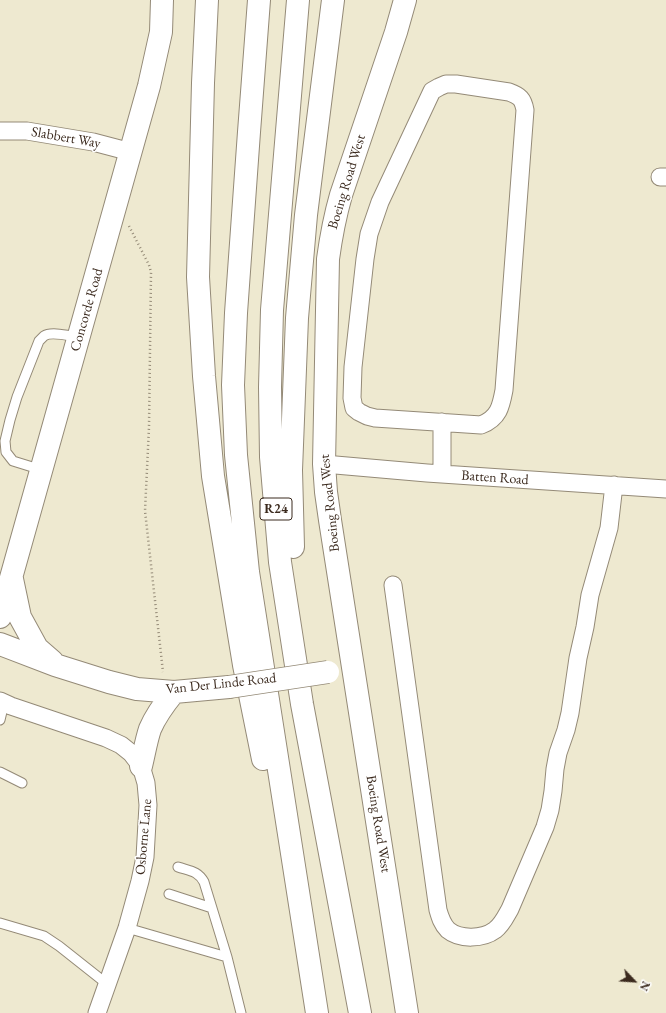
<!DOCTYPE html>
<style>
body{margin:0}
#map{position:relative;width:666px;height:1013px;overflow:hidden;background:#eee9d0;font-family:"EB Garamond",serif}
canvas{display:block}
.north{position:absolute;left:614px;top:961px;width:40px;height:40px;-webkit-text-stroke:3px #fff;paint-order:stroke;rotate:115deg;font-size:11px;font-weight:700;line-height:16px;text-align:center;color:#3b2a1e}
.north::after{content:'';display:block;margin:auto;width:14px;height:18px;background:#3b2a1e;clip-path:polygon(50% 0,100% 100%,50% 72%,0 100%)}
</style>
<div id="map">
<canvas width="666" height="1013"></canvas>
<div class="north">N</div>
</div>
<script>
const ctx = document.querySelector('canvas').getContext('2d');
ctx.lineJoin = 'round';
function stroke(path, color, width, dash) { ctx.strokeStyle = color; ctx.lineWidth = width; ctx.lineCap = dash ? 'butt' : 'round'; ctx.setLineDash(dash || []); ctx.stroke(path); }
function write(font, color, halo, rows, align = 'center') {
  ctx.font = font + ' "EB Garamond",serif'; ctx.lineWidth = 3; ctx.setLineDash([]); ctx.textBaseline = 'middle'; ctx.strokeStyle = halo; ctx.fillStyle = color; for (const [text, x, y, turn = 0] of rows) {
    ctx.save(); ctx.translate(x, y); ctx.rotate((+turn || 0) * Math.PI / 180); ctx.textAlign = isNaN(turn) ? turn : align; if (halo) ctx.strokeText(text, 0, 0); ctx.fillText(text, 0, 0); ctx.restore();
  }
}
const lane = new Path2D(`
 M42,470l-29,-9 -7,-9 -1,-11 5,-21 7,-23 22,-56c1,-1 4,-4 5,-5 7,-5 26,0 34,1
 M0,720l4,-17
 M0,772l22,11
 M169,894l43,14
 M0,923l44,13 15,10 48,38
 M127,928l100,29 -23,-75c-6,-11 -14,-11 -26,-15
 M227,957l14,56`);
const street = new Path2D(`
 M446,84h10l53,8c11,4 14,7 16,18l-21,280c-3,16 -5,28 -23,35l-106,-7 -8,-2 -8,-4 -5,-4 -2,-10 1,-31 12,-108 4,-25 11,-32 52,-111 7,-4z
 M0,131h27l66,11 38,10
 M660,177h6
 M442,422v52
 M324,464l103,9 239,16
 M393,585l45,325c2,7 4,14 10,20 12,10 35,9 47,0 7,-5 11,-14 15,-21l35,-82 5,-17 3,-19 2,-22 3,-16 8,-23 4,-17 8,-55 7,-31 5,-32 19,-67 5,-43
 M0,701l11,5 95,32 15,7 10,8 10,13 5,17 2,22 -3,52 -5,24 -13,47 -30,85`);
const secondary = new Path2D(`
 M405,0l-9,32 -55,163c-6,21 -10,42 -13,64l-4,205 2,28 4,28 77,493
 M12,579l8,38 17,31 15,13
 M0,617l149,-531 12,-54 1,-32
 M0,644l55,21 54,17 28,7 37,3 55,-5
 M141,766c3,-12 5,-25 9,-37 6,-14 15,-26 24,-37`);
const highway = new Path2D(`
 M207,0l-4,83 -5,194 6,99 9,100 31,189 19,94
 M259,0l-10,132 -13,181 -3,72 3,70 12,117 69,441
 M298,0l-26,310 -2,77 1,70 9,105 22,142 58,309
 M293,547l-2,-77 6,-152 9,-103 27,-215`);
stroke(lane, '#948a77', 11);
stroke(street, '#948a77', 19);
stroke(secondary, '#948a77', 24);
stroke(highway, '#948a77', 24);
stroke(new Path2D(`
 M129,226l20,39 2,7 -2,155 -4,84 18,161`), '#948a77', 2.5, [1, 3]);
stroke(lane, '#fff', 9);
stroke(street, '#fff', 17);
stroke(secondary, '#fff', 22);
stroke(highway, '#fff', 22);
const secondaryBridge = new Path2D(`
 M229,687l99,-15`);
stroke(secondaryBridge, '#948a77', 24, []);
stroke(secondaryBridge, '#fff', 22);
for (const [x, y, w] of [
 [276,509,32]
]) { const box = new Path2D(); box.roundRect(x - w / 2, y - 11, w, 22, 3); ctx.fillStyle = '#fff'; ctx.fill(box); stroke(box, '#3b2a1e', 1); }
write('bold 13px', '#3b2a1e', null, [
 ["R24",276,509]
]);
write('14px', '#3b2a1e', '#fff', [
 ["Slabbert Way",66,138,10],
 ["Boeing Road West",347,182,-73],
 ["Concorde Road",87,310,-74],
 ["Batten Road",495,478,4],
 ["Boeing Road West",330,503,-96],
 ["Van Der Linde Road",221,684,-6],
 ["Boeing Road West",378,824,81],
 ["Osborne Lane",144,837,-85]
]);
</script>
